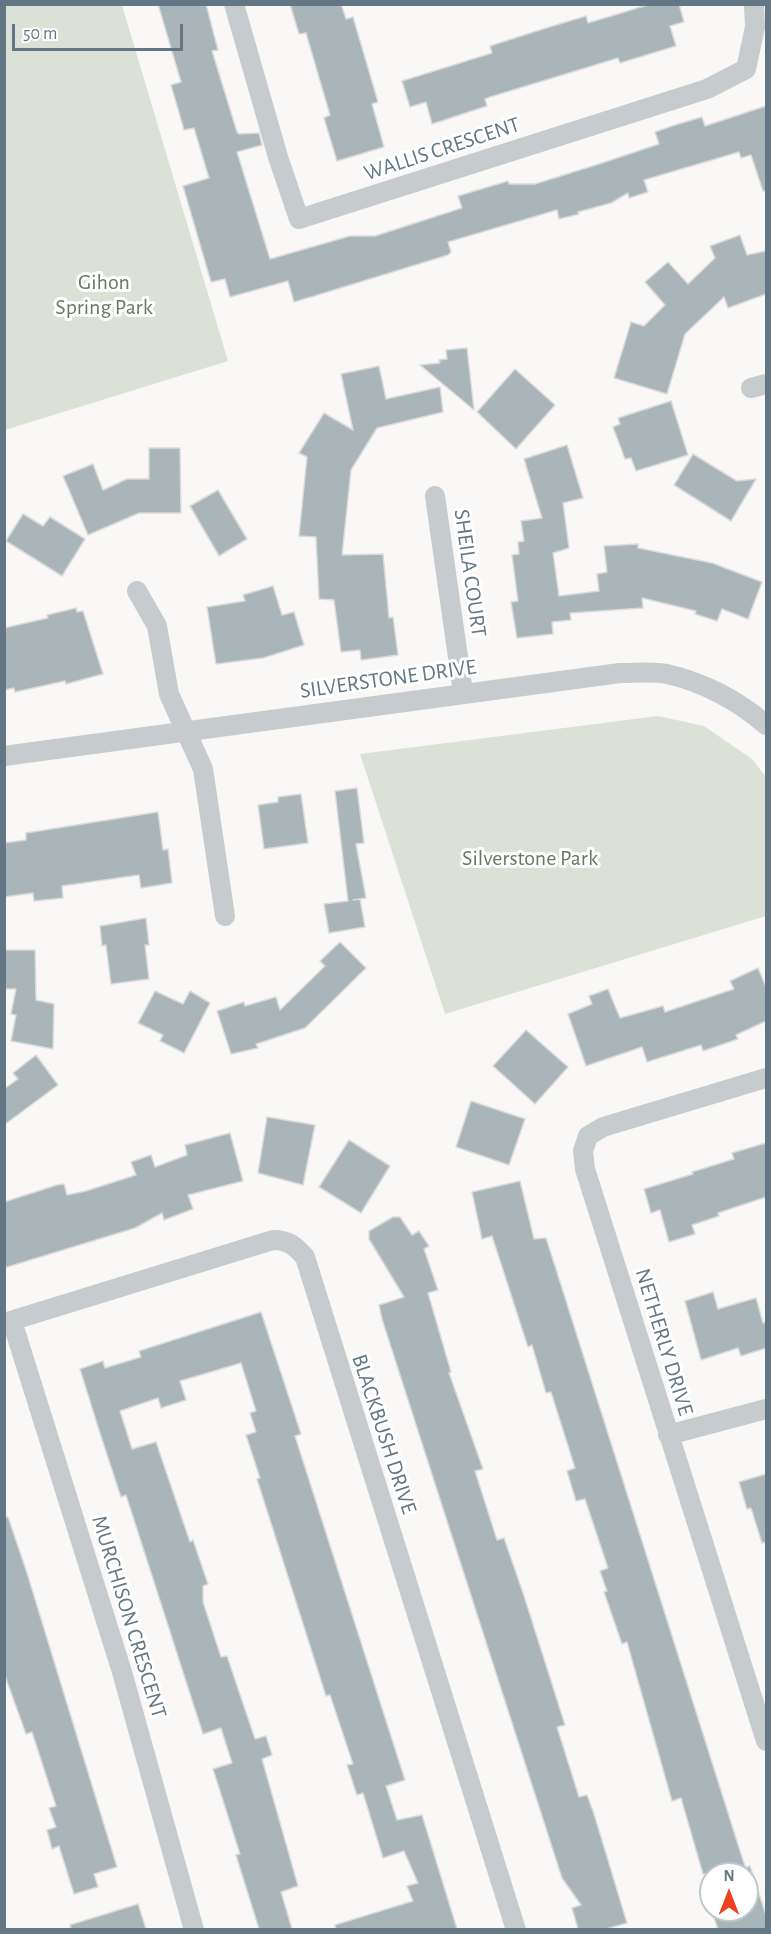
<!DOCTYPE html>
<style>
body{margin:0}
#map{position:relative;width:771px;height:1934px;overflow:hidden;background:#f9f8f6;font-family:"Alegreya Sans",sans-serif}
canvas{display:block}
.frame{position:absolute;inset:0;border:6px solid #627783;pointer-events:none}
.north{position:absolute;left:699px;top:1862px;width:60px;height:60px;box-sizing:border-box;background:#fff;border:2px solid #c0c9cd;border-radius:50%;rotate:0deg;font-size:16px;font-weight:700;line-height:24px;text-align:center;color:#627783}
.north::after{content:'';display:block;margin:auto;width:21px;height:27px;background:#ed4122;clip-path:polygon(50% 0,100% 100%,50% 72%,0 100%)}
.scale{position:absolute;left:12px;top:24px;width:171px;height:27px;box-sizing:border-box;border:3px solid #627783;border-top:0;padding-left:8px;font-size:18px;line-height:21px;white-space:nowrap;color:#627783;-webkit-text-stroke:4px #fff;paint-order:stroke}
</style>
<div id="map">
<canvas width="771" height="1934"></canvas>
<div class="frame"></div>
<div class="north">N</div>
<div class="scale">50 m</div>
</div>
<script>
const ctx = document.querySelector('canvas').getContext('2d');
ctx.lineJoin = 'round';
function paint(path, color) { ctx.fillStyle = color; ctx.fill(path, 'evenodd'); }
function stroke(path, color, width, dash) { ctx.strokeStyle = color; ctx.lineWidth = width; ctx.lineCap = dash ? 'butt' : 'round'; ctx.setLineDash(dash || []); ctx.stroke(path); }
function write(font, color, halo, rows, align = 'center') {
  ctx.font = font + ' "Alegreya Sans",sans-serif'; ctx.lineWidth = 6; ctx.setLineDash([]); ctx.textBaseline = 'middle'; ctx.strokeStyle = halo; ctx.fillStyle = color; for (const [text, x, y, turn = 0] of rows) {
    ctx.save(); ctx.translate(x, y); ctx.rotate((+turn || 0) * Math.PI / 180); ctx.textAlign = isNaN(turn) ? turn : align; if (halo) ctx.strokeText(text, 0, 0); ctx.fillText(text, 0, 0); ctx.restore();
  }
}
paint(new Path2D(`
 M5,4l117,1 106,356 -223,69z
 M658,716l46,10 48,33 14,18v139l-321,98 -85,-260z`), '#dbe1d7');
const building = new Path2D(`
 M158,4h48l12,46 -6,1 25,81 2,2 20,-1 3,12 -25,7 33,107 80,-23h25l87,-28 -4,-12 50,-15 1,3h26l64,-20 60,-20 -4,-12 20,-7 27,-8 3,9 61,-20v85h-3l-12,-36 -10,3 -2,-6 -95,28 4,12 -19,6 -1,-5 -17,10 -33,9 1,2 -20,5 -2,-9 -109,32 3,10 -3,3 -137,42 -17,5 -6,-21 -58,16 -5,-18 -14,3 -28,-96 26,-8 -15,-50 -10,2 -6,-21 -7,-24 10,-3z
 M290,4h51l5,15 7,-2 25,85 -6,2 12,43 -47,14 -13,-43 6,-3 -24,-82 -7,1z
 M651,4h28l5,18 -14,4 6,20 -56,17 -2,-5 -128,39 -5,2 2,7 -55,18 -6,-22 -16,5 -8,-26 90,-28 -2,-7 53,-17 43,-13 2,7z
 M740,235l7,20 19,-4v43l-38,14 -4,-11 -39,37 -18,60 -53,-16 17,-56 13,4 21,-21 -20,-23 23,-20 20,22 27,-26 -5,-12z
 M467,348l7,62 -54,-45 20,-2 -1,-3 8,-1 -1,-9z
 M379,366l7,33 54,-12 3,25 -66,16 -26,42 -9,85 41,-1 6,64 4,-1 5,38 -37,5 -1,-10 -19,2 -7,-52 -15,-1 -3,-62 -17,-1 8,-79 -8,-4 25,-40 29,17 -12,-56z
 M515,369l40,36 -39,44 -39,-37z
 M671,401l17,54 -52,16 -5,-13 -6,1 -12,-32 7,-3 -2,-6z
 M567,445l16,53 -20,5 6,45 -16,5 6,43 40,-5 -2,-17 10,-2 -3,-26 34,-2v4l74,15 50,19 -14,37 -26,-10 -5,12 -22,-7 1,-3 -54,-13 1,10 -73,5 1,7 -19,2 1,12 -36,4 -6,-36 7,-1 -6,-46 7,-1 -1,-12 6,-1 -3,-20 21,-3 -18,-59z
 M149,448h31l1,65h-42l-51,22 -25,-59 30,-12 10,26 24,-11h22z
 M693,454l44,27 19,-2 -25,42 -57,-36z
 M218,490l29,49 -28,17 -29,-50z
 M23,514l20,12 7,-9 35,22 -23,37 -56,-35z
 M273,586l9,29 12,-3 10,33 -41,13 -47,6 -9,-57 38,-6 -2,-6z
 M76,608l1,4 6,-1 20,63 -37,10 -1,-3 -50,11 -1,-4 -10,2v-62l44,-10 -1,-3z
 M357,788l7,55 -8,1 10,54 -13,2 7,-1 5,28 -36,6 -5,-29 24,-3 -13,-110z
 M301,794l7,49 -44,6 -6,-44 20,-3v-5z
 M158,812l5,38 5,-1 4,34 -31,5 -2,-13 -77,11 1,12 -29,3 -1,-8 -29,4v-54l22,-3v-7z
 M146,918l3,27h-4l4,34 -38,5 -5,-39 -4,1 -2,-20z
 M340,942l26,26 -61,60 -49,16 2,4 -27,6 -14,-43 27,-9 1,4 31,-9 4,13 45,-44 -5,-5z
 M4,950h31l1,50 18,4 -1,45 -42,-8 5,-26 -5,-1 5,-25h-12z
 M758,968l8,19v34l-30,14 2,4 -35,12 -2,-6 -54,17 -5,-15 -56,19 -18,-52 24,-10 -3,-8 19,-7 12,29 43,-12 2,6 69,-23 -4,-8z
 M155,991l28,13 7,-13 20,12 -26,50 -24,-12 3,-6 -25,-12z
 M526,1030l42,37 -33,37 -42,-38z
 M36,1055l22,30 -54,40v-36l14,-10 -5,-6z
 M471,1101l54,18 -16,46 -53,-18z
 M267,1117l48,8 -12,60 -45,-12z
 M230,1133l13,48 -55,14 5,14 -29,11 -2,-7 -27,15 -131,40v-66l53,-17 7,-1 3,11 19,-4 50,-16 -5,-13 20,-7 4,12 32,-12 -2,-10z
 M349,1140l41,26 -29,47 -42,-26z
 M766,1143v54l-48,16 1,3 -27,9 3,9 -26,8 -9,-32 -9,3 -7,-24 49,-15 -1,-2 42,-13 -2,-6z
 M520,1181l14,58 12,-1 9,28 186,588 6,18v-5l3,-1 16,49v14h-48l-7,-19h36v-36h-44l-22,-76 -9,3 -45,-159 -5,2 -18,-52 3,-1 -7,-20 8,-3 -23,-69 -9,2 -9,-30 8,-3 -24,-76 -5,1 -14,-48 -4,2 -36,-111 -10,3 -10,-47z
 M393,1217h7l12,18 7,-4 10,15 -5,3 14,41 -10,3 23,79 -2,1 34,96 -8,2 22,69 7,-2 20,58 41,129 -8,2 22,70 8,-2 7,19 33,109 -21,6h-28l-6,-21 9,-3 -19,-27 -180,-559 -3,-14 25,-8 -35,-58v-8z
 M713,1292l5,17 38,-11 7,25 3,-1v26l-25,8 -3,-8 -37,12 -16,-59z
 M261,1312l40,122 -6,2 110,344 -19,6 11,34 25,-5 35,114h-121l-1,-4 78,-24 -6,-15 11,-3 -14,-32 -21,7 -20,-65 -6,2 -10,-30 6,-1 -23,-69 -4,1 -69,-217 3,-1 -14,-43 10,-3 -6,-19 6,-2 -15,-48 -61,18 6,19 -25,8 -3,-10 -38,13 12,38 24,-7 34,100 3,-2 15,44 -5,2v16l18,55 6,-1 28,83 11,-3 6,19 -10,4 36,127 -17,6 11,37h-33l-23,-74 4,-1 -27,-85 19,-6 -11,-35 -18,6 -77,-239 -5,2 -22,-67 -19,-61 23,-8 2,7 36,-11 -2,-6z
 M766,1474v68l-4,1 -11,-35 -4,1 -8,-27z
 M4,1517h4l19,56 90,294 -23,7 4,13 -24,7 -15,-48 -7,3 -5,-19 9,-3 -7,-19 7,-2 -24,-74 -6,2 -22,-61z
 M138,1904l8,25h-75l-1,-4z`);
paint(building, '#aab5ba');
stroke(building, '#dadad8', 1.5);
stroke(new Path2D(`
 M234,4l44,153 21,62 408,-130 39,-20 9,-42 -1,-23
 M751,388l15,-4
 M435,496l28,196
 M137,591l20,35 12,68 34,75 22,147
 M4,756l616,-83c15,0 32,-2 47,1 36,8 72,27 99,51
 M766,1078l-163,49 -15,9 -5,15 2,18 181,572
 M12,1321l110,351 72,258
 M4,1323l269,-83c16,0 22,6 32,17l211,673
 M668,1435l98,-26`), '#c6cbce', 20);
write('22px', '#627783', '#fff', [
 ["WALLIS CRESCENT",442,149,-18],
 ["SHEILA COURT",470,573,82],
 ["SILVERSTONE DRIVE",388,679,-8],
 ["NETHERLY DRIVE",664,1342,73],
 ["BLACKBUSH DRIVE",384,1434,72],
 ["MURCHISON CRESCENT",129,1617,73]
]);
write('22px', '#677a61', '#fff', [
 ["Gihon",104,282],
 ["Spring Park",104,307],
 ["Silverstone Park",530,858]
]);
</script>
